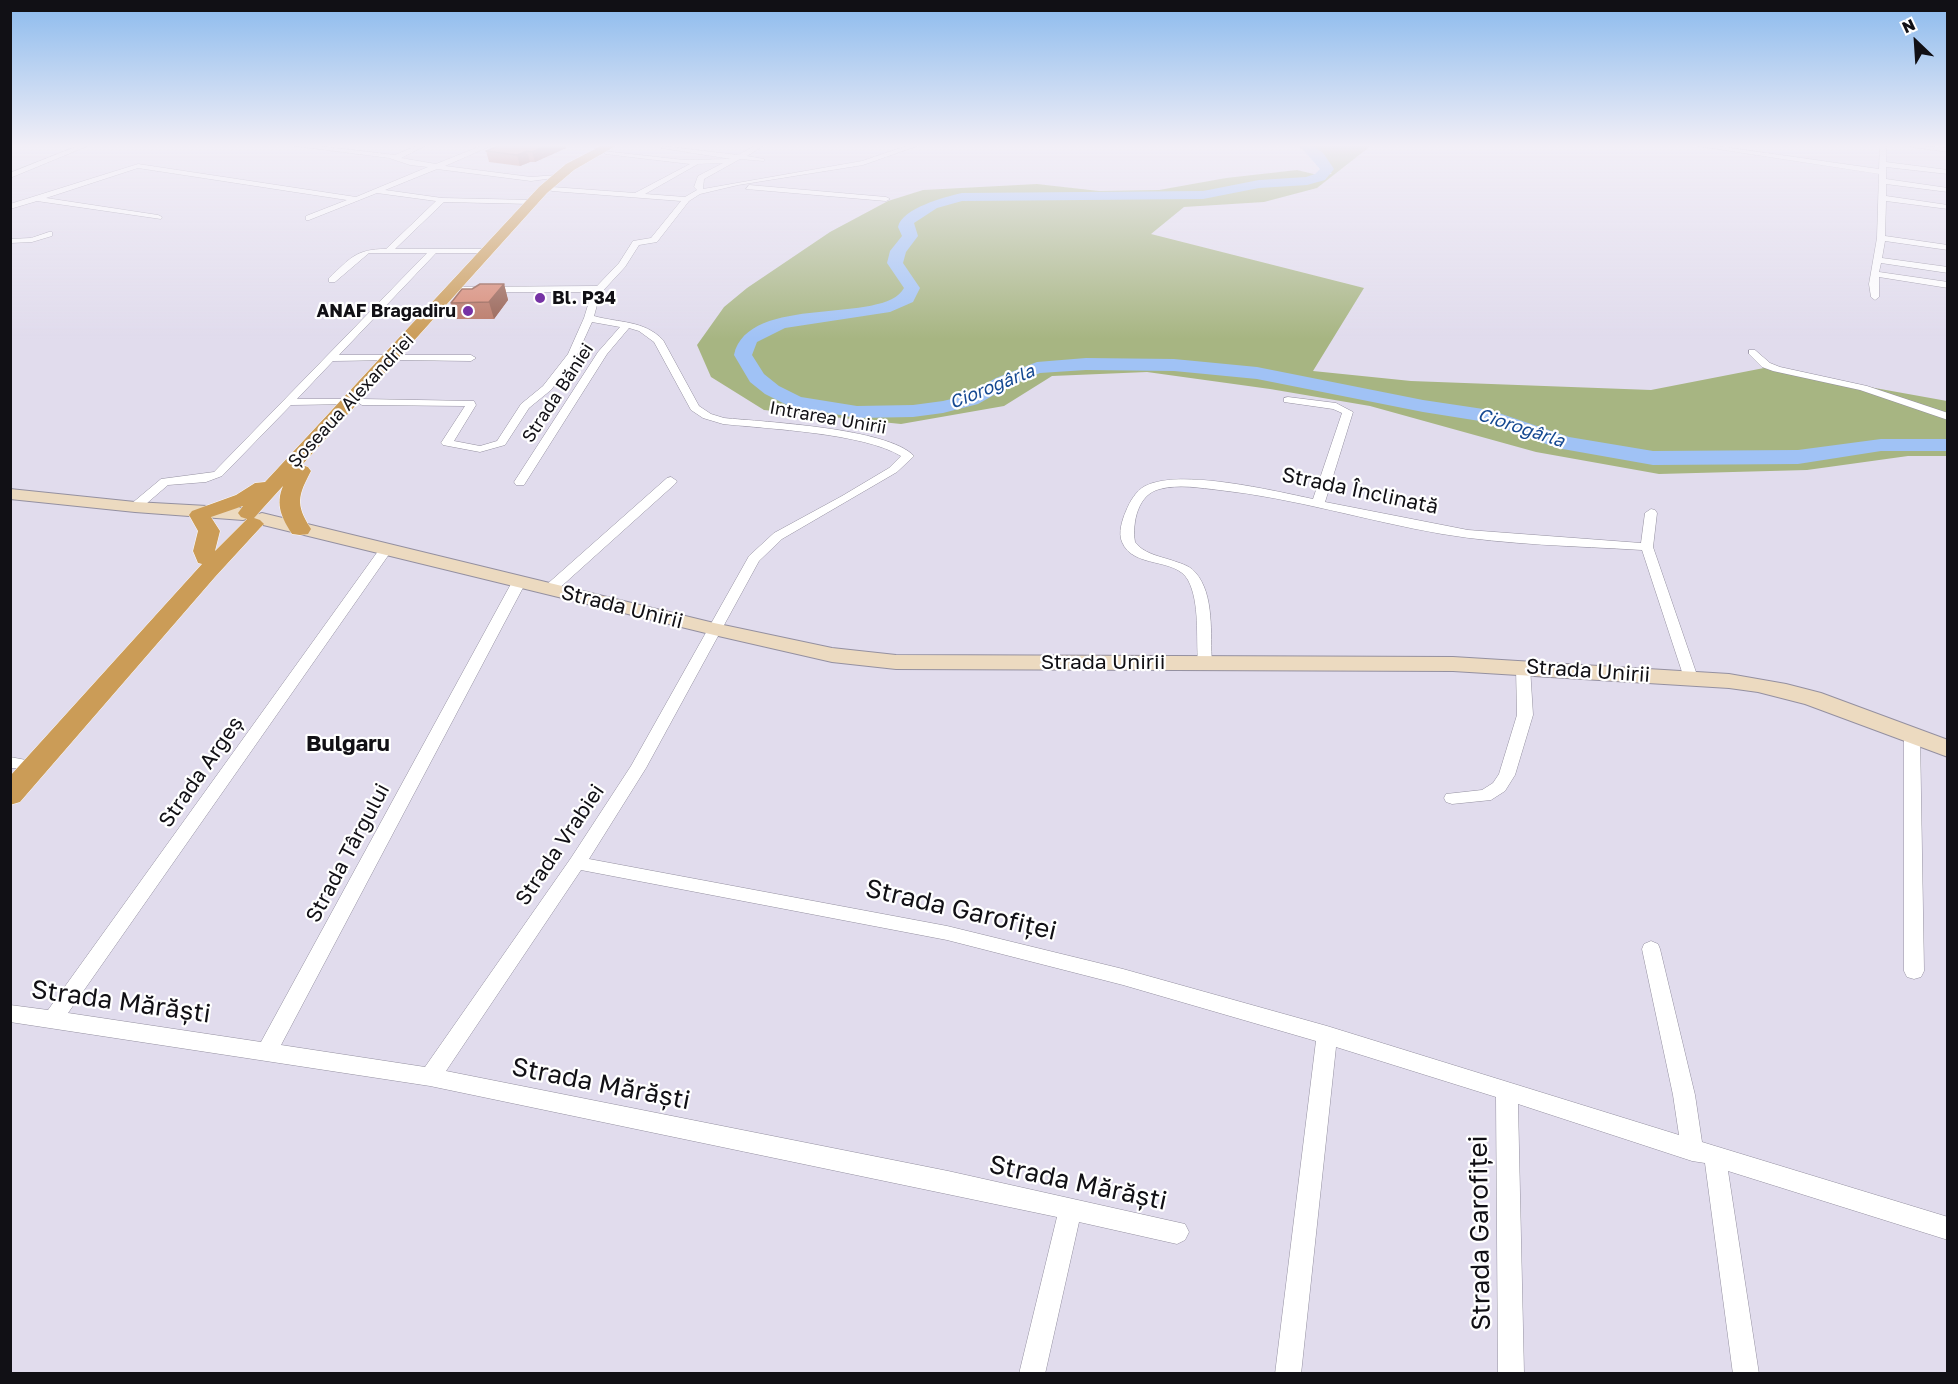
<!DOCTYPE html>
<meta charset="utf-8">
<style>
body{margin:0}
#map{position:relative;width:1958px;height:1384px;overflow:hidden;background:#e1dced;font-family:"Golos Text",sans-serif}
canvas{display:block}
.frame{position:absolute;inset:0;border:12px solid #111015;pointer-events:none}
.north{position:absolute;left:1886px;top:12px;width:60px;height:60px;-webkit-text-stroke:4px #fff;paint-order:stroke;rotate:335deg;font-size:16px;font-weight:700;line-height:24px;text-align:center;color:#111015}
.north::after{content:'';display:block;margin:auto;width:21px;height:27px;background:#111015;clip-path:polygon(50% 0,100% 100%,50% 72%,0 100%)}
</style>
<div id="map">
<canvas width="1958" height="1384"></canvas>
<div class="frame"></div>
<div class="north">N</div>
</div>
<script>
const ctx = document.querySelector('canvas').getContext('2d');
ctx.lineJoin = 'round';
function paint(path, color) { ctx.fillStyle = color; ctx.fill(path, 'evenodd'); }
function stroke(path, color, width, dash) { ctx.strokeStyle = color; ctx.lineWidth = width; ctx.lineCap = dash ? 'butt' : 'round'; ctx.setLineDash(dash || []); ctx.stroke(path); }
function write(font, color, halo, rows, align = 'center') {
  ctx.font = font + ' "Golos Text",sans-serif'; ctx.lineWidth = 4.5; ctx.setLineDash([]); ctx.textBaseline = 'middle'; ctx.strokeStyle = halo; ctx.fillStyle = color; for (const [text, x, y, turn = 0] of rows) {
    ctx.save(); ctx.translate(x, y); ctx.rotate((+turn || 0) * Math.PI / 180); ctx.textAlign = isNaN(turn) ? turn : align; if (halo) ctx.strokeText(text, 0, 0); ctx.fillText(text, 0, 0); ctx.restore();
  }
}
paint(new Path2D(`
 M1297,145h75l-55,43 -53,14 -80,5 -33,27 213,54 -51,83 98,10 240,9 113,-22 183,33v55h-39l-101,14 -148,4 -123,-22 -166,-46 -100,-17 -123,-17 -95,4 -48,30 -103,18 -137,-14 -53,-33 -14,-32 27,-38 23,-19 83,-56 58,-31 35,-11 114,-6 62,7 60,-1 67,-12 71,-8 21,5 14,-1z`), '#a7b582');
paint(new Path2D(`
 M1299,145h14l11,9 10,15 -9,11 -18,5 -48,3 -56,11 -241,2 -25,7 -23,15 4,13 -12,16 -3,11 17,25 -7,14 -23,10 -105,16 -28,14 -5,13 12,19 15,12 22,11 56,9 56,-1 30,-4 21,-5 32,-18 41,-16 49,-4 88,1 83,8 166,33 67,10 79,27 84,14 145,-1 83,-11h67v12h-67l-83,13 -145,1 -96,-17 -71,-26 -63,-10 -166,-33 -83,-8 -88,-1 -46,3 -30,13 -32,18 -35,9 -30,4 -56,1 -68,-12 -24,-12 -15,-12 -16,-27c14,-63 150,-29 170,-67l-17,-25 3,-12 12,-15 -4,-9c4,-19 47,-30 64,-34l241,-2 56,-11 47,-3 9,-3 5,-5z`), '#a0c2f5');
const minor = new Path2D(`
 M80,145h10l-80,33v-5z
 M287,145h24l84,10 23,-10h9l-26,13 35,6 47,-19h10l-48,21 86,11 26,-2 4,2 -30,4 -94,-12 -52,21 57,8 90,2 4,2 -4,2 -88,-2 -49,47h93l4,2 -4,2h-52l-97,102h51l4,1v4l-61,1 -36,38h53l5,3 -1,2 -63,1 -69,71 -16,6 -38,3 -29,25h-8v-6l30,-25 53,-7 213,-219h-58l-34,29h-6v-4c21,-19 26,-29 57,-29l50,-48 -59,-8 -68,27h-3v-4l41,-16 -209,-32 -92,30 112,17 4,2 -1,2 -124,-18 -27,8v-5l128,-40 218,33 72,-30 -18,-2 -21,-7z
 M756,145h9l-18,11 17,3v2l-24,-2 -36,20 -1,10 159,-28 47,-16h11l-57,20 -125,20 -38,9 -11,7 -32,41 -18,3 -14,22 -25,27 -6,22c25,7 50,4 69,24l36,66 12,8 13,4c41,4 164,10 190,38l-17,16 -115,67 -23,22 -113,207 -57,91 358,67 176,43 204,57 352,109 -6,-40 -31,-146 2,-5 7,-3 7,3 2,5 35,146 7,47 246,75v23l-220,-69 31,203h-26l-28,-211 -13,-2 -174,-57 6,270h-26l-2,-277 -160,-50 -35,327h-26l41,-333 -193,-56 -176,-45 -366,-70 -135,201 502,100 237,53 4,8 -4,8 -8,4 -98,-22 -34,152h-26l38,-157 -627,-131 -420,-64v-17l38,5 333,-463 5,-1 6,4 -324,463 193,29 251,-460 7,-4 7,4 -245,463 144,22 146,-209 60,-92 118,-210 25,-23 68,-37 47,-28 12,-12c-38,-23 -132,-27 -178,-32l-20,-6 -12,-8 -37,-68 -15,-11 -10,-3 -22,26 -83,131h-8l-2,-3 84,-130 22,-25 -28,-5 -16,35 -25,33 -22,18 -24,37 -25,7 -37,-7 -2,-2 24,-37 -103,-1 -5,-3 5,-3 112,2 2,4 -22,36 26,5 17,-5 24,-37 22,-18 25,-32 16,-36 8,-26h-130l-3,-1v-4l138,-1 22,-23 14,-22 18,-3 30,-37 -129,-10 -4,-2 4,-2 83,6 55,-29 -85,-10 -2,-3 81,9 47,-1 -70,-11 3,-2 74,9zM723,163l-25,13 -4,11 3,3 -12,7 -40,-3 53,-30z
 M1691,145h19l169,24 1,-24h6v17l62,8v4l-62,-7v12l62,9v4l-62,-8v12l62,9v4l-62,-8 -1,35 63,9v5l-63,-9 -3,17 66,9v6l-67,-10 -2,9 69,10v6l-69,-11v20l-4,3 -4,-3 -2,-13 8,-46 2,-64z
 M1908,145l40,3v4l-37,-5z
 M749,185l137,12 4,2 -4,2 -140,-12z
 M49,232h3v4l-20,6 -22,1v-4l21,-1z
 M1749,350h6l15,13 10,4 87,19 81,27v7l-88,-30 -87,-19 -11,-4 -13,-13z
 M401,355h70l5,3 -5,3 -74,-1v-4z
 M1288,397l48,6 17,9 -28,90 143,28 173,13 4,-30 6,-4 4,1 2,3 -4,34 45,131 -2,3 -5,2 -7,-5 -42,-128c-67,-4 -134,-5 -200,-16 -75,-13 -148,-36 -223,-44 -19,-2 -40,-6 -59,-1 -22,5 -28,33 -25,53 8,11 23,14 36,18 8,3 18,5 24,12 20,22 15,63 17,90l-7,5 -5,-2 -2,-3c-2,-25 2,-59 -10,-82 -13,-23 -55,-11 -66,-38 -4,-9 0,-22 4,-31 4,-10 10,-20 19,-25 35,-18 130,5 168,13l29,-86 -9,-4 -49,-7v-4z
 M671,477l6,4 -2,3 -120,108h-10l-2,-3 2,-3 122,-108z
 M1523,662l7,5 3,48 -18,60 -10,16 -14,9 -39,4 -6,-2 -2,-4 2,-4 36,-4 11,-7 6,-9 18,-59 -1,-48z
 M1912,731l6,1 2,4 4,235 -3,6 -7,2 -7,-2 -3,-6v-235l2,-4z
 M10,757l16,3 2,4 -2,4h-16z`);
const secondary = new Path2D(`
 M10,489l125,13 108,6 7,2 2,4 -2,4 -7,2 -108,-8 -125,-13z
 M262,513l452,110 118,25 64,7 557,2 276,17 57,10 35,9 127,47v17l-143,-53 -47,-12 -29,-4 -276,-17 -557,-2 -64,-7 -118,-27 -459,-112 -2,-4 2,-4z`);
const trunk = new Path2D(`
 M603,145h14l-43,25 -27,23 -245,272 6,2 3,4c-13,25 -16,33 0,58l-3,5 -8,1 -8,-1c-10,-16 -17,-29 -9,-48l-29,32 6,2 4,4 -4,4 -45,49 -195,225 -10,3v-29l192,-212 -4,-1 -5,-12 5,-20 -9,-16 3,-4 44,-16 19,-12 10,-1 274,-295 27,-23zM243,506l-5,7 3,4 6,2 -32,32 5,-20 -9,-14z`);
stroke(minor, '#9490a0', 1);
stroke(secondary, '#9490a0', 2);
stroke(trunk, '#fff', 1);
paint(minor, '#fff');
paint(secondary, '#ecdac0');
paint(trunk, '#cb9c57');
paint(new Path2D(`
 M501,145h65v3l-31,14h-5l-10,4 -31,-4 -3,-11z
 M504,284l4,16 -14,19h-38l-5,-16 21,-14z`), '#b97664');
paint(new Path2D(`
 M547,145h19v3l-31,14 -3,-10z
 M527,151l3,11 -10,4 -3,-11z
 M504,284l4,16 -14,19 -5,-17z`), '#966051');
const building = new Path2D(`
 M501,145h46l-15,7 -5,-1 -10,4 -31,-4z
 M480,284h24l-15,18 -38,1 11,-14h10z`);
paint(building, '#d78974');
stroke(building, '#966051', 1.5);
const sky = ctx.createLinearGradient(0, 0, 0, 339);
sky.addColorStop(0, '#8bbaed');
sky.addColorStop(0.43, '#f2eff7');
sky.addColorStop(1, '#f2eff700');
ctx.fillStyle = sky;
ctx.fillRect(0, 0, 1958, 339);
for (const [x, y, r, color] of [
 [540,298,6,"#7632a5"],
 [468,311,6,"#7632a5"]
]) { const dot = new Path2D(); dot.arc(x, y, r, 0, 2 * Math.PI); ctx.fillStyle = color; ctx.fill(dot); stroke(dot, '#fff', 2); }
write('bold 18px', '#111015', '#fff', [
 ["Bl. P34",552,298],
 ["ANAF Bragadiru",456,311,"right"]
], 'left');
write('italic 18px', '#154992', '#fff', [
 ["Ciorogârla",992,387,-22],
 ["Ciorogârla",1521,428,18]
]);
write('18px', '#111015', '#fff', [
 ["Strada Băniei",558,393,-57],
 ["Șoseaua Alexandriei",351,401,-47],
 ["Intrarea Unirii",828,418,10]
]);
write('21px', '#111015', '#fff', [
 ["Strada Înclinată",1360,491,12],
 ["Strada Unirii",622,607,14],
 ["Strada Unirii",1103,662],
 ["Strada Unirii",1588,671,4],
 ["Strada Argeș",201,772,-55],
 ["Strada Vrabiei",560,845,-56],
 ["Strada Târgului",348,853,-62]
]);
write('bold 22px', '#111015', '#fff', [
 ["Bulgaru",348,744]
]);
write('26px', '#111015', '#fff', [
 ["Strada Garofiței",961,910,13],
 ["Strada Mărăști",121,1002,8],
 ["Strada Mărăști",601,1084,11],
 ["Strada Mărăști",1078,1183,12],
 ["Strada Garofiței",1480,1233,-91]
]);
</script>
